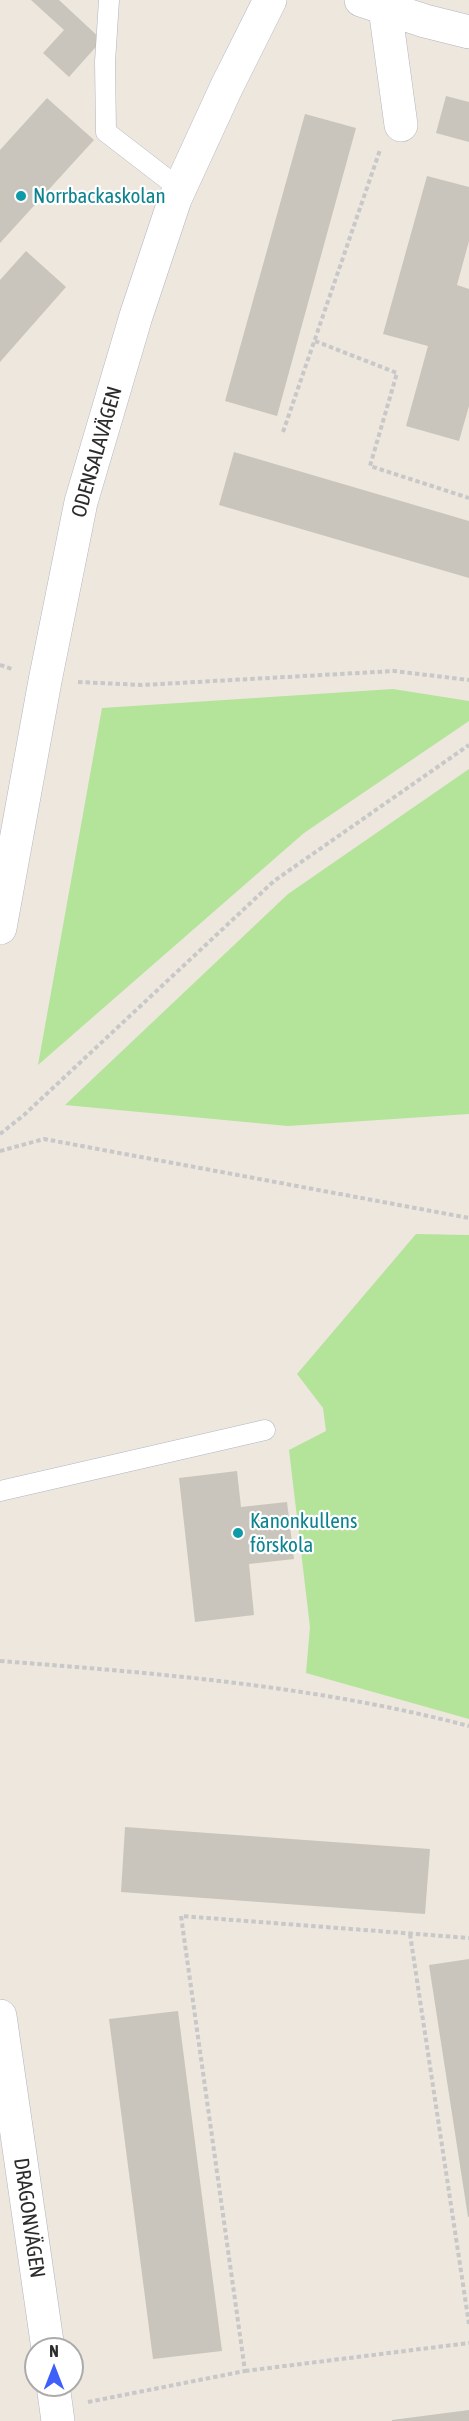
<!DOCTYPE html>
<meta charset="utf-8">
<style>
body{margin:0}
#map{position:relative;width:469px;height:2421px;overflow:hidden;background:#ede7de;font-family:"Asap Condensed",sans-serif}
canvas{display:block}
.north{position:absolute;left:24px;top:2337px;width:60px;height:60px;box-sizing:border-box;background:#fff;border:2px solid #ababab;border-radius:50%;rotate:0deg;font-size:16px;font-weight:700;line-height:24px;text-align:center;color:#2c2c2c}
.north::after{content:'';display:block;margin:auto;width:21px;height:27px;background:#3e5ffa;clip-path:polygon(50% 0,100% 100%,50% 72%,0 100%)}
</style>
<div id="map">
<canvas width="469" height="2421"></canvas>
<div class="north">N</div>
</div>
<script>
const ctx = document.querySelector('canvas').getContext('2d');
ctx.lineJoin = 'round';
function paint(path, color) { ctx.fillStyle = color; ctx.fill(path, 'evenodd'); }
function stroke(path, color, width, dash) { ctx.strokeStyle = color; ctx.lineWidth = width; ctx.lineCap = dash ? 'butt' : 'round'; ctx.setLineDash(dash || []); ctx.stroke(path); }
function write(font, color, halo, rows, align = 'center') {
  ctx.font = font + ' "Asap Condensed",sans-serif'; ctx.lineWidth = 4.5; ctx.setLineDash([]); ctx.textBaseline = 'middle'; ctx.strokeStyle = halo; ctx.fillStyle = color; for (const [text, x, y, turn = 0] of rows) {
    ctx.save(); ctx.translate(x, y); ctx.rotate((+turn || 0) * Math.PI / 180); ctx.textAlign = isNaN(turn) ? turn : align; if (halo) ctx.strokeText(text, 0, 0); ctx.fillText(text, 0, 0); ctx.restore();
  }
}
paint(new Path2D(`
 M393,689l76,12v20l-165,112 -266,232 64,-357z
 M469,769v345l-181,12 -223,-21 223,-211z
 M416,1234l53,1v484l-163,-46 4,-46 -21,-177 37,-19 -3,-23 -26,-34z`), '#b3e49a');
paint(new Path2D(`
 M31,0h28l43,40 -33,37 -26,-24 21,-23z
 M446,96l23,6v40l-33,-9z
 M47,98l47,42 -94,103v-93z
 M305,114l51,14 -79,288 -52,-15z
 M427,176l42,11v54l-12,44 12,4v117l-10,35 -53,-15 22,-80 -45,-12z
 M26,251l40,36 -66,75v-82z
 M234,452l235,69v57l-250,-73z
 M237,1471l4,36 46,-5 7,57 -45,5 5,51 -59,7 -16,-144z
 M125,1827l305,22 -5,65 -304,-22z
 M469,1959v258h-1l-39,-252z
 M178,2011l44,340 -69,8 -44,-340z
 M469,2410v11h-77v-1z`), '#c9c5bc');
const lane = new Path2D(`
 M109,0l-4,62 1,70 74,57
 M0,1491l265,-61`);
const street = new Path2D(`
 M361,0l64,21 44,11
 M385,8l16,117
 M0,928l45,-247 36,-179 55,-186 39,-117 52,-113 43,-86
 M0,2016l48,333
 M53,2385l5,36`);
stroke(lane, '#b2b4bf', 21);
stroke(street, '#b2b4bf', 34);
stroke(new Path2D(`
 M315,341l82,32 -27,93 99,32
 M283,432l97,-282
 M0,665l12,4
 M78,682l64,3 252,-14 75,9
 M0,1134l24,-19 250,-234 195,-136
 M0,1151l44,-12 425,79
 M0,1661c157,12 316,25 469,65
 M410,1934l59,390
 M245,2371l224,-28
 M88,2402l157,-31 -64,-455 288,22`), '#c8c8c8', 4, [4.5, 3]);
stroke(lane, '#fff', 20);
stroke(street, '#fff', 33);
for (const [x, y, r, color] of [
 [21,196,6,"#0f9aa8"],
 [238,1533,6,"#0f9aa8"]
]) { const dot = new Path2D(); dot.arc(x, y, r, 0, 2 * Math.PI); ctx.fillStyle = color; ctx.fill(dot); stroke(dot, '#fff', 2); }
write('21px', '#0d838f', '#fff', [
 ["Norrbackaskolan",33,196],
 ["Kanonkullens",250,1521],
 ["förskola",250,1545]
], 'left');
write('21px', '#2c2c2c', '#fff', [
 ["ODENSALAVÄGEN",97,452,-74],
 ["DRAGONVÄGEN",29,2218,82]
]);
</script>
